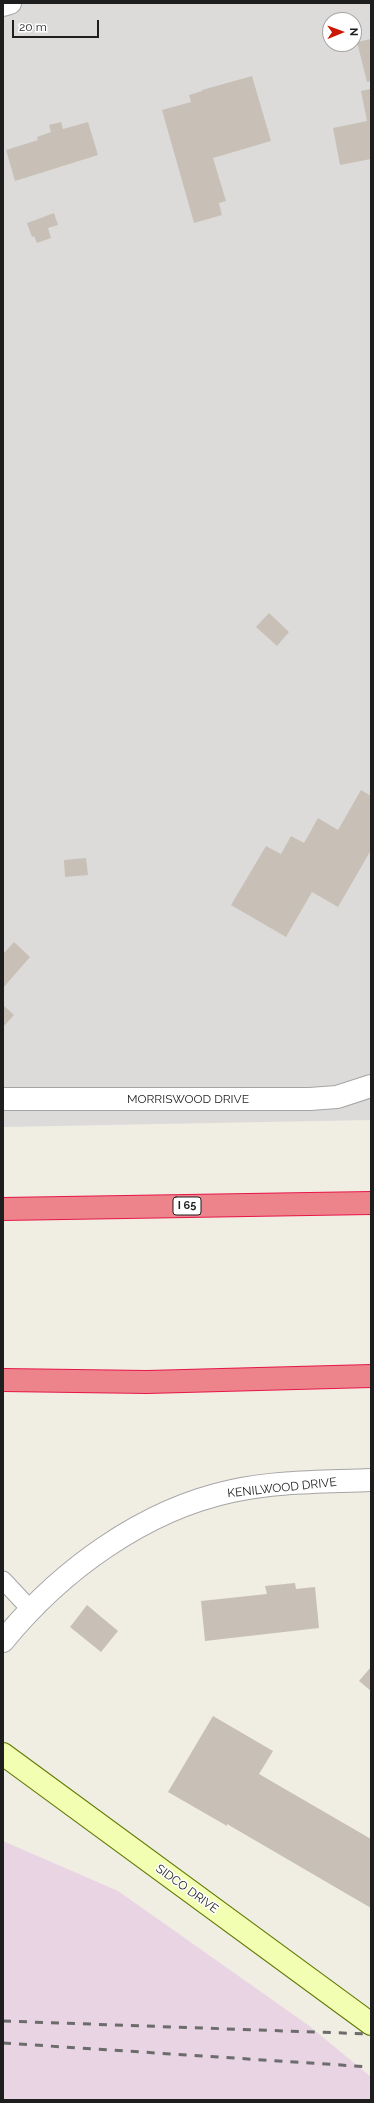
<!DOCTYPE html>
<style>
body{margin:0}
#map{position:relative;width:374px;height:2103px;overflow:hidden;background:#f0ede3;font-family:Raleway,sans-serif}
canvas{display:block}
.frame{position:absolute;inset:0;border:4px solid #1e1e1e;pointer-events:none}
.north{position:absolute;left:322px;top:12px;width:40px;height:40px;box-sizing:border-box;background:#fff;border:1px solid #a5a5a5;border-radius:50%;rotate:89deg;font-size:11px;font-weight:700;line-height:16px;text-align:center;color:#1e1e1e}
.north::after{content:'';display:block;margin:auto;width:14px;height:18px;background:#cb1600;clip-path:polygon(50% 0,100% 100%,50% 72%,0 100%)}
.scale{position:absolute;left:12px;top:20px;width:87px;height:18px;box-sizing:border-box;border:2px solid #1e1e1e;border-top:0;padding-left:5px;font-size:12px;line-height:14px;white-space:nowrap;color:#1e1e1e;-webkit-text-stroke:3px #fff;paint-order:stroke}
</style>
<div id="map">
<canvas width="374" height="2103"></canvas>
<div class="frame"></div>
<div class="north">N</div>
<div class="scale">20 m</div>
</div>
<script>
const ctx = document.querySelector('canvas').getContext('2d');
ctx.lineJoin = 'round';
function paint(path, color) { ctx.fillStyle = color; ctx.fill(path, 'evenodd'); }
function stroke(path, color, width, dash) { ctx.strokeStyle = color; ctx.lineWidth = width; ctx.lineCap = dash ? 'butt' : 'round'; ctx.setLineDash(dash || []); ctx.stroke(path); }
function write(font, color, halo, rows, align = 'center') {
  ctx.font = font + ' Raleway,sans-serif'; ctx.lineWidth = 3; ctx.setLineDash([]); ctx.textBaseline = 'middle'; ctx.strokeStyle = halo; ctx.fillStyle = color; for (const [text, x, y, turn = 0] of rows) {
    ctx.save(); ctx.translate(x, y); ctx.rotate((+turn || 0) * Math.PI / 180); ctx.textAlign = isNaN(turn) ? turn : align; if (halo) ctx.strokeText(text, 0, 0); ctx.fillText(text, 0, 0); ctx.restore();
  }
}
paint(new Path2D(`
 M3,3h368v1117l-368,7zM330,20h24v24h-24z`), '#dcdbda');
paint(new Path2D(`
 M3,1841l115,50 190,134 63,52v23h-368z`), '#e9d4e3');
paint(new Path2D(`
 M371,39v42l-4,1 -10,-40z
 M252,76l19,65 -58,17 13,43 -7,2 3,12 -28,8 -32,-113 29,-8 -2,-7 13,-4v-1z
 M371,89v70l-31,6 -7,-37 34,-7 -6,-30z
 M61,122l2,7 25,-7 10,33 -83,26 -9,-31 32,-10 -1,-3 14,-5 -2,-7z
 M54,213l4,12 -10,3 3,10 -14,5 -3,-7 -2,1 -5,-14z
 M269,613l20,19 -12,14 -21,-19z
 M361,790l10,6v54l-33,57 -26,-15 -26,45 -55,-32 35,-59 15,8 10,-18 13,7 14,-25 20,12z
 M86,858l2,17 -23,2 -1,-17z
 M14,942l16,15 -27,31v-34z
 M3,1005l11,10 -11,12z
 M295,1583l1,6 19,-2 4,41 -114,13 -4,-40 66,-7 -2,-8z
 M87,1605l31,26 -17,21 -31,-25z
 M371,1667v24l-12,-10z
 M213,1716l60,35 -14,23 112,65v69l-144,-84v2l-59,-34z`), '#c8c0b6');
const service = new Path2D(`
 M3,1580l28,30`);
const minor = new Path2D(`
 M3,5l7,-2
 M3,1099h307l27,-2 34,-11
 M3,1641c57,-70 140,-131 229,-150 45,-10 93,-9 139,-11`);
const secondary = new Path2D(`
 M3,1754l368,270`);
const motorway = new Path2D(`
 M3,1209l368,-6
 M3,1380l144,2 224,-6`);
stroke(service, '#a5a5a5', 19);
stroke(minor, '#a5a5a5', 24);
stroke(secondary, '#5f7900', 24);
stroke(motorway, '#e71647', 24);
stroke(service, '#fff', 17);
stroke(minor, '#fff', 22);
stroke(secondary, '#f2feb2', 22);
stroke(motorway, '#ed848c', 22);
stroke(new Path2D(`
 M3,2021l368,13
 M3,2043l368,24`), '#6c6c6c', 3, [8, 8]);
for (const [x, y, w] of [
 [187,1206,28]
]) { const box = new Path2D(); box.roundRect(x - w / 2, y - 9, w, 18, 3); ctx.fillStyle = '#fff'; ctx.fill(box); stroke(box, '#1e1e1e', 1); }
write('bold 11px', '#1e1e1e', null, [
 ["I 65",187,1206]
]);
write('12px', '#1e1e1e', '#fff', [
 ["MORRISWOOD DRIVE",188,1099],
 ["KENILWOOD DRIVE",282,1488,-6],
 ["SIDCO DRIVE",187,1889,36]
]);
</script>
